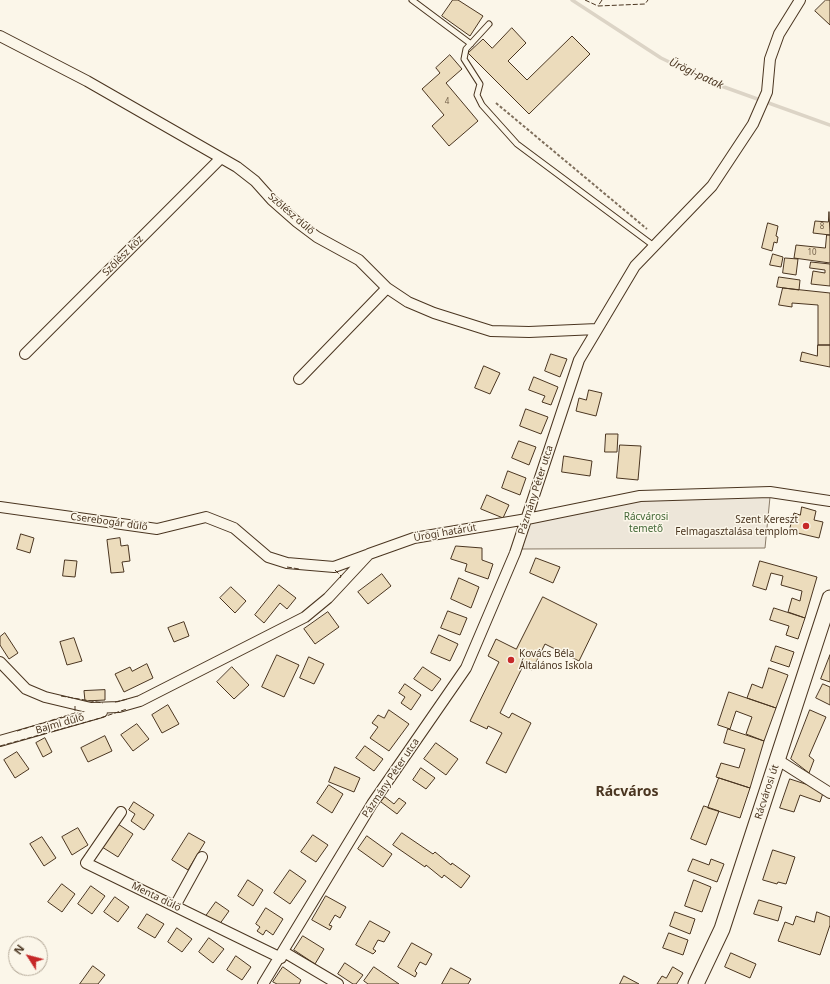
<!DOCTYPE html>
<meta charset="utf-8">
<style>
body{margin:0}
#map{position:relative;width:830px;height:984px;overflow:hidden;background:#fbf6e9;font-family:"Noto Sans",sans-serif}
canvas{display:block}
.north{position:absolute;left:8px;top:936px;width:40px;height:40px;box-sizing:border-box;background:#fbf6e9;border:1px solid #b4a999;border-radius:50%;rotate:306deg;font-size:11px;font-weight:700;line-height:16px;text-align:center;color:#4a3520}
.north::after{content:'';display:block;margin:auto;width:14px;height:18px;background:#c62828;clip-path:polygon(50% 0,100% 100%,50% 72%,0 100%)}
</style>
<div id="map">
<canvas width="830" height="984"></canvas>
<div class="north">N</div>
</div>
<script>
const ctx = document.querySelector('canvas').getContext('2d');
ctx.lineJoin = 'round';
function paint(path, color) { ctx.fillStyle = color; ctx.fill(path, 'evenodd'); }
function stroke(path, color, width, dash) { ctx.strokeStyle = color; ctx.lineWidth = width; ctx.lineCap = dash ? 'butt' : 'round'; ctx.setLineDash(dash || []); ctx.stroke(path); }
function write(font, color, halo, rows, align = 'center') {
  ctx.font = font + ' "Noto Sans",sans-serif'; ctx.lineWidth = 3; ctx.setLineDash([]); ctx.textBaseline = 'middle'; ctx.strokeStyle = halo; ctx.fillStyle = color; for (const [text, x, y, turn = 0] of rows) {
    ctx.save(); ctx.translate(x, y); ctx.rotate((+turn || 0) * Math.PI / 180); ctx.textAlign = isNaN(turn) ? turn : align; if (halo) ctx.strokeText(text, 0, 0); ctx.fillText(text, 0, 0); ctx.restore();
  }
}
const green = new Path2D(`
 M640,496l130,1 -5,51 -243,1 8,-30z`);
paint(green, '#ede6d9');
stroke(green, '#887966', 1);
stroke(new Path2D(`
 M572,0l89,58 52,25 117,42`), '#dcd4c6', 3.5);
const building = new Path2D(`
 M453,0h5l25,16 -13,20 -28,-20z
 M826,0h4v25l-15,-14z
 M512,28l14,15 -18,18 19,19 45,-44 18,18 -61,60 -61,-61 15,-14 9,9z
 M450,55l12,14 -16,14 32,38 -29,25 -17,-20 12,-11 -22,-26 18,-16 -4,-5z
 M829,212l1,23 -17,-2 2,-12 13,1z
 M768,223l10,3 -2,10 2,1 -1,6 -3,-1 -2,9 -10,-3z
 M827,235h3v28l-36,-5 2,-13 29,3z
 M773,254l10,3 -2,10 -11,-2z
 M785,258l13,1 -2,16 -13,-2z
 M811,262l19,2v22l-19,-2 2,-13 12,2v-3l-15,-2z
 M779,277l21,3 -1,10 -22,-3z
 M783,288l47,5v52h-12v-40l-26,-2v4l-13,-2z
 M818,345h12v22l-30,-6 2,-9 15,4z
 M551,354l16,5 -7,18 -15,-6z
 M484,366l16,7 -10,21 -15,-6z
 M534,377l24,10 -7,18 -9,-3 3,-6 -16,-6z
 M589,390l13,3 -6,23 -20,-5 3,-13 7,2z
 M526,409l22,8 -7,17 -21,-8z
 M606,434h12l-1,18h-12z
 M519,441l17,6 -7,18 -17,-7z
 M620,445l21,1 -3,34 -21,-2z
 M564,456l28,5 -2,15 -28,-4z
 M508,471l18,7 -6,17 -18,-7z
 M487,495l22,10 -6,13 -22,-9z
 M802,507l14,4 -2,9 9,2 -4,16 -30,-7 5,-18 6,2z
 M21,534l13,4 -4,15 -13,-4z
 M120,538l1,8 7,-1 2,16 -8,1 2,10 -13,1 -4,-33z
 M456,546l26,2v12l11,4 -5,15 -23,-8 2,-7 -16,-5z
 M536,558l24,9 -7,16 -23,-10z
 M65,560l12,1 -2,16 -12,-1z
 M760,561l57,16 -12,41 -17,-6 4,-14 8,3 2,-10 -21,-6 2,-9 -12,-3 -5,17 -13,-4z
 M382,574l9,12 -23,18 -10,-12z
 M459,578l20,9 -8,21 -20,-9z
 M279,585l17,13 -9,11 -7,-6 -16,20 -9,-8z
 M231,587l15,14 -11,12 -15,-15z
 M543,597l54,27 -18,37 -34,-17 -13,26 -9,-4 -23,47 9,5 3,-5 19,10 -25,50 -20,-10 16,-30 -14,-7 -1,3 -17,-8 29,-59 -11,-6 8,-17 20,10z
 M774,608l31,10 -7,21 -12,-4 3,-9 -19,-6z
 M448,611l19,7 -7,17 -19,-7z
 M328,612l11,15 -24,17 -11,-15z
 M184,622l5,14 -15,6 -6,-14z
 M5,633l13,20 -9,6 -9,-14v-8z
 M439,635l19,9 -8,17 -19,-8z
 M74,638l8,23 -15,4 -7,-23z
 M776,646l18,6 -5,15 -18,-6z
 M277,655l22,10 -15,32 -22,-10z
 M830,655v27l-9,-3z
 M309,657l15,7 -10,20 -14,-6z
 M147,664l6,14 -29,14 -9,-18 15,-7 2,4z
 M232,667l17,18 -15,14 -17,-17z
 M423,667l18,12 -9,12 -18,-12z
 M769,668l19,7 -12,33 -29,-10 5,-14 10,4z
 M405,684l16,11 -10,15 -10,-7 4,-6 -6,-4z
 M823,684l7,3v18l-14,-7z
 M105,690v10l-20,1 -1,-10z
 M729,692l47,16 -12,33 -18,-7 6,-17 -16,-6 -6,18 -12,-4z
 M168,705l11,19 -17,9 -10,-18z
 M389,710l20,14 -20,27 -19,-13 8,-11 -6,-4 6,-8 6,3z
 M810,710l16,7 -17,39 5,4 -5,13 -18,-14z
 M137,724l12,15 -16,12 -12,-16z
 M728,729l36,12 -14,47 -34,-11 5,-14 18,5 6,-19 -21,-6z
 M105,736l7,15 -24,11 -7,-14z
 M45,738l7,14 -9,5 -7,-14z
 M436,743l22,16 -12,16 -22,-16z
 M365,746l18,13 -9,12 -18,-13z
 M17,752l12,17 -14,9 -11,-18z
 M335,767l25,11 -6,14 -25,-10z
 M421,768l14,10 -9,11 -13,-9z
 M719,778l31,10 -10,30 -32,-10z
 M790,779l34,11 -4,12 -20,-7 -6,17 -14,-4z
 M329,785l14,9 -11,19 -15,-10z
 M385,797l9,7 5,-6 7,5 -9,11 -16,-12z
 M134,802l20,13 -10,15 -13,-9 4,-7 -6,-4z
 M704,806l15,5 -13,34 -15,-6z
 M118,824l15,10 -15,23 -16,-10z
 M78,828l10,17 -16,10 -10,-18z
 M189,833l16,9 -17,28 -16,-10z
 M402,833l31,21 2,-2 16,13 1,-2 18,13 -9,12 -17,-13 -2,3 -16,-13 -1,2 -32,-22z
 M313,835l15,10 -12,17 -15,-10z
 M367,836l25,18 -9,13 -25,-18z
 M42,837l14,21 -12,8 -14,-22z
 M773,850l22,7 -9,27 -8,-2 -1,2 -14,-4z
 M693,859l16,6 2,-6 13,5 -7,18 -29,-11z
 M290,870l16,11 -16,23 -16,-11z
 M248,880l15,10 -10,16 -15,-10z
 M694,880l17,7 -9,25 -17,-6z
 M62,884l13,10 -13,18 -14,-10z
 M91,886l14,10 -13,18 -14,-10z
 M326,896l20,11 -6,11 -5,-3 -6,10 3,1 -2,4 -18,-10z
 M115,897l14,10 -11,15 -14,-10z
 M759,900l23,7 -4,14 -24,-7z
 M216,902l13,9 -10,14 -13,-9z
 M266,908l17,11 -10,16 -7,-5 -3,5 -6,-4 3,-4 -4,-3z
 M675,912l20,7 -5,15 -20,-8z
 M817,912l13,5v8l-10,30 -42,-14 7,-19 8,3 3,-9 18,6z
 M147,914l17,10 -9,14 -17,-10z
 M370,921l20,11 -6,10 -6,-2 -5,9 3,2 -3,3 -17,-9z
 M177,928l15,11 -10,13 -14,-10z
 M669,933l19,7 -5,15 -20,-7z
 M303,936l21,13 -9,15 -21,-14z
 M209,938l15,11 -11,14 -14,-11z
 M412,943l20,11 -6,11 -6,-3 -5,9 2,2 -2,4 -17,-10z
 M731,953l25,11 -6,14 -25,-11z
 M236,956l15,11 -9,13 -15,-10z
 M345,963l18,12 -7,9h-3l-15,-10z
 M93,966l12,9 -7,9h-18z
 M283,967l18,13 -2,4h-22l-4,-2z
 M374,967l25,17h-31l-4,-3z
 M673,967l10,6 -6,11h-20l5,-8 4,2z
 M451,968l20,11 -3,5h-26z
 M624,976l15,8h-19z`);
paint(building, '#ecdcbc');
stroke(building, '#4a3520', 1);
const lane = new Path2D(`
 M412,0l59,44
 M489,24l-23,25 -2,10 16,25 -3,11 5,10 35,39 137,102`);
const street = new Path2D(`
 M0,36l87,45 150,86 18,14 17,19 25,22 20,15 42,23 28,28 21,14 26,11 57,18 38,1 68,-3
 M25,354l196,-196
 M299,379l88,-91
 M0,507l157,22 49,-12 28,11 34,29 19,6 47,4 33,-12
 M0,662l26,27 19,8 46,11 28,-1 21,-6 165,-84 23,-19 41,-44 45,-16 113,-19 113,-23 130,-4 60,9
 M0,741l102,-29
 M778,760l52,33
 M121,812l-35,51 195,95
 M175,906l27,-49
 M284,952l54,32
 M263,984l109,-180 94,-136 49,-115 64,-193 56,-94 77,-80 41,-62 14,-32 3,-33 9,-25 21,-34`);
const secondary = new Path2D(`
 M696,984l26,-55 108,-331`);
stroke(lane, '#4a3520', 7);
stroke(street, '#4a3520', 12);
stroke(secondary, '#4a3520', 17);
stroke(new Path2D(`
 M496,103l151,126`), '#7f6f5c', 2, [3, 2]);
stroke(lane, '#fbf6e9', 5);
stroke(street, '#fbf6e9', 10);
stroke(secondary, '#fbf6e9', 15);
stroke(new Path2D(`
 M585,0l13,6
 M602,0l-4,6 47,-2 3,-4
 M287,567l12,2
 M335,570l6,6 -1,2
 M61,696l42,7
 M115,702l13,-3
 M17,731l58,-18v-7
 M0,746l97,-27 30,-10`), '#4a3520', 1, [5, 2]);
for (const [x, y, r, color] of [
 [806,526,4,"#c62828"],
 [511,660,4,"#c62828"]
]) { const dot = new Path2D(); dot.arc(x, y, r, 0, 2 * Math.PI); ctx.fillStyle = color; ctx.fill(dot); stroke(dot, '#fbf6e9', 1.5); }
write('8px', '#725f47', null, [
 ["4",447,102],
 ["8",822,227],
 ["10",812,253]
]);
write('10px', '#4a3520', '#fbf6e9', [
 ["Szőlész dűlő",291,214,41],
 ["Szőlész köz",123,256,-45],
 ["Pázmány Péter utca",536,490,-72],
 ["Cserebogár dűlő",109,522,8],
 ["Ürögi határút",445,533,-10],
 ["Bajmi dűlő",60,724,-16],
 ["Pázmány Péter utca",391,778,-56],
 ["Rácvárosi út",767,792,-72],
 ["Menta dűlő",156,897,26]
]);
write('10px', '#436837', '#fbf6e9', [
 ["Rácvárosi",646,517],
 ["temető",646,529]
]);
write('10px', '#4a3520', '#fbf6e9', [
 ["Szent Kereszt",798,520],
 ["Felmagasztalása templom",798,532],
 ["Kovács Béla",519,654,"left"],
 ["Általános Iskola",519,666,"left"]
], 'right');
write('italic 11px', '#4a3520', '#fbf6e9', [
 ["Ürögi-patak",696,74,25]
]);
write('bold 14px', '#4a3520', '#fbf6e9', [
 ["Rácváros",627,792]
]);
</script>
